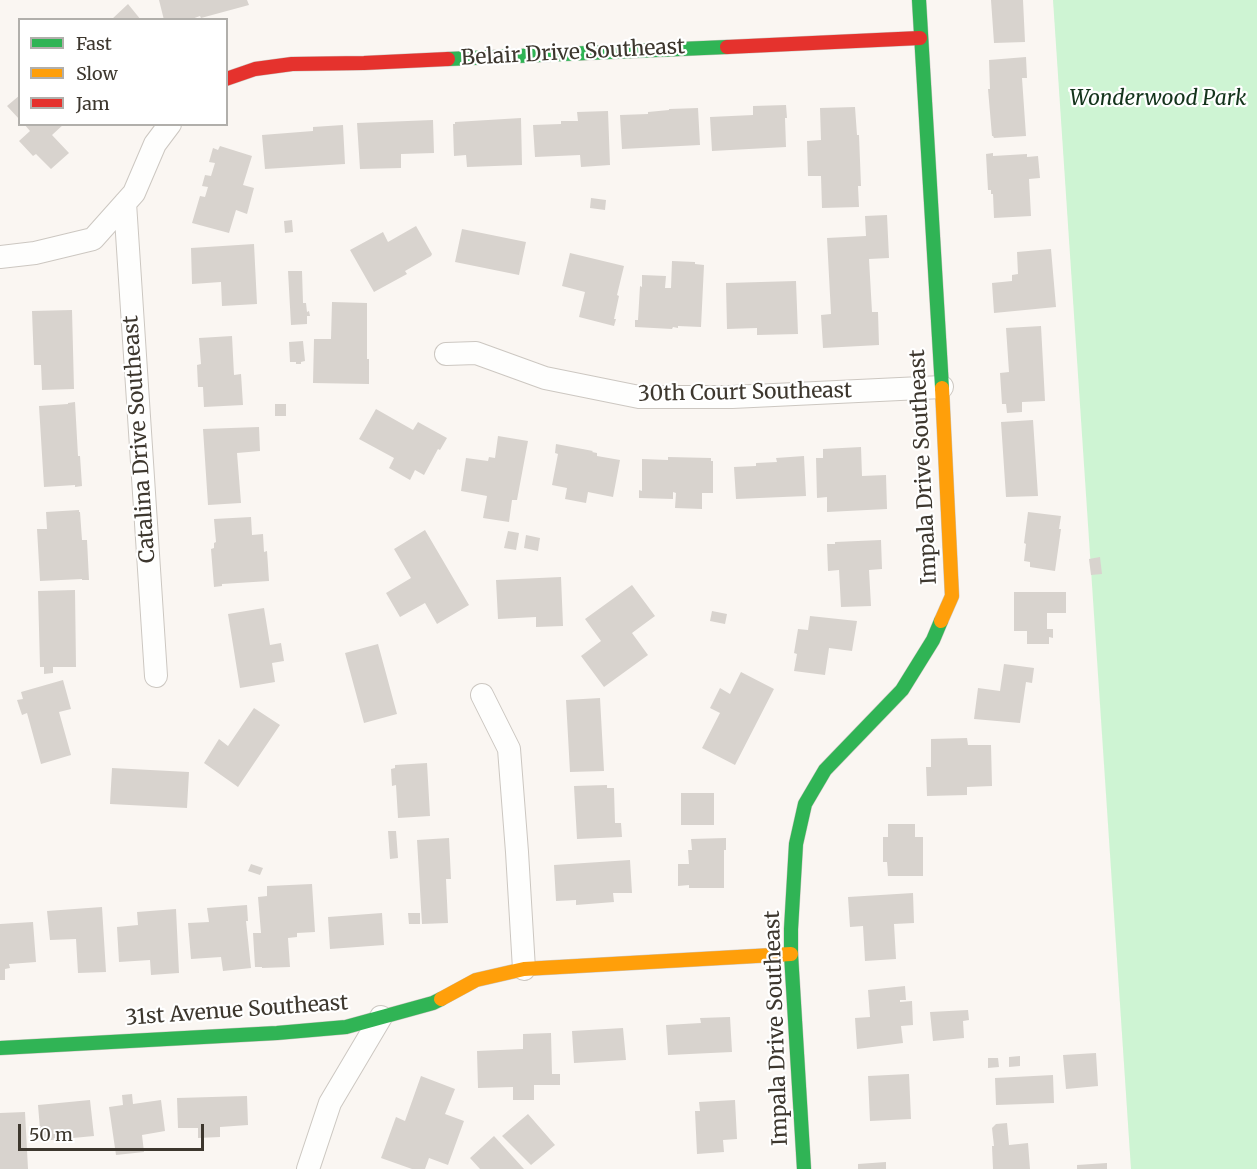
<!DOCTYPE html>
<style>
body{margin:0}
#map{position:relative;width:1257px;height:1169px;overflow:hidden;background:#faf6f2;font-family:Merriweather,serif}
canvas{display:block}
.legend{position:absolute;left:18px;top:18px;width:210px;height:108px;box-sizing:border-box;background:#fff;border:2px solid #b1afab;margin:0;padding:8px 10px;list-style:none;font-size:18px;color:#3d372e}
.legend li{display:flex;align-items:center;gap:12px;height:30px}
.legend b{width:30px;border:2px solid #b1afab}
.scale{position:absolute;left:18px;top:1124px;width:186px;height:27px;box-sizing:border-box;border:3px solid #3d372e;border-top:0;padding-left:8px;font-size:18px;line-height:21px;white-space:nowrap;color:#3d372e;-webkit-text-stroke:4px #fff;paint-order:stroke}
</style>
<div id="map">
<canvas width="1257" height="1169"></canvas>
<ul class="legend">
<li><b style="height:8px;background:#30b455"></b>Fast</li>
<li><b style="height:8px;background:#ff9f0a"></b>Slow</li>
<li><b style="height:8px;background:#e5322d"></b>Jam</li>
</ul>
<div class="scale">50 m</div>
</div>
<script>
const ctx = document.querySelector('canvas').getContext('2d');
ctx.lineJoin = 'round';
function paint(path, color) { ctx.fillStyle = color; ctx.fill(path, 'evenodd'); }
function stroke(path, color, width, dash) { ctx.strokeStyle = color; ctx.lineWidth = width; ctx.lineCap = dash ? 'butt' : 'round'; ctx.setLineDash(dash || []); ctx.stroke(path); }
function write(font, color, halo, rows, align = 'center') {
  ctx.font = font + ' Merriweather,serif'; ctx.lineWidth = 4.5; ctx.setLineDash([]); ctx.textBaseline = 'middle'; ctx.strokeStyle = halo; ctx.fillStyle = color; for (const [text, x, y, turn = 0] of rows) {
    ctx.save(); ctx.translate(x, y); ctx.rotate((+turn || 0) * Math.PI / 180); ctx.textAlign = isNaN(turn) ? turn : align; if (halo) ctx.strokeText(text, 0, 0); ctx.fillText(text, 0, 0); ctx.restore();
  }
}
paint(new Path2D(`
 M1053,0h204v1169h-126z`), '#cef4d3');
paint(new Path2D(`
 M159,0h88l2,5 -48,13 -1,-2 -11,4h-25z
 M991,0h32l2,42 -31,1z
 M128,4l13,16h-30z
 M1026,57l1,21h-5l4,58 -32,2 -1,-2h-1l-4,-47h2l-1,-29z
 M20,95v25l-13,-14z
 M786,105l1,13h-2l1,29 -74,4 -2,-34 43,-2v-9z
 M855,107l2,28h2l2,51h-3l1,21 -37,1 -1,-32h-13l-1,-35 14,-1 -1,-32z
 M698,108l2,37 -78,4 -2,-34 28,-1v-2l21,-2v-1z
 M608,111l2,54 -29,2 -1,-12 -45,2 -2,-32 28,-1v-3h17l-1,-9z
 M521,118l1,47 -55,2 -1,-12 -12,1 -1,-32h2v-2z
 M433,120l1,33 -33,1v14l-41,1 -3,-46z
 M24,124h40l-12,11 17,18 -18,16 -15,-15 -3,2 -14,-15 11,-10z
 M343,125l2,39 -80,5 -3,-34 51,-4v-4z
 M220,146l32,10 -9,29 11,3 -7,26 -11,-4 -7,23 -37,-10 8,-27 5,1 3,-10 -6,-1 3,-11 6,1 4,-13 -6,-1 4,-14 5,2z
 M993,153v3l34,-2v3l11,-1 2,22 -11,1 2,37 -37,2 -1,-24h-2v-4h-3l-2,-36z
 M591,198l15,2 -1,10 -15,-2z
 M887,215l2,43 -20,1 3,53h6l1,33 -56,3 -2,-33 10,-1 -4,-76 39,-2 -1,-20z
 M292,220l1,12 -8,1 -1,-12z
 M416,226l16,28 -1,2 -26,15 2,3 -33,18 -24,-42 33,-18 5,10z
 M462,229l64,13 -7,33 -64,-13z
 M254,244l3,60 -35,2 -1,-24 -29,2 -1,-36z
 M1051,249l5,58 -62,6 -2,-30 20,-2v-6l6,-1 -1,-22z
 M570,253l54,13 -7,29 2,1 -5,23h2l-2,7 -35,-9 6,-25 -23,-6z
 M672,261l23,1v2l9,1 -3,62 -23,-1v2l-5,-1 -1,2 -37,-2v-7h3l2,-34 2,1v-12l24,1 -1,12h6z
 M288,271h14l1,32h3l1,9 2,-1 1,5h-3v8l-16,1z
 M796,281l2,53 -41,1v-7l-30,1 -1,-46z
 M332,302l35,1v56h2v25l-56,-1 1,-44h17z
 M72,310l2,79 -32,1 -1,-25h-7l-2,-54z
 M1041,326l4,75 -23,1v10l-15,1 -1,-9h-4l-2,-31 9,-1 -3,-44z
 M232,336l2,39 7,-1 2,31 -39,2 -1,-20h-5l-1,-22 4,-1 -2,-26z
 M303,341l2,20 -4,1v2h-5v-2h-6l-1,-20z
 M75,402l3,54h2l2,30 -7,1v-2l-31,2 -5,-81 29,-2v-1z
 M275,404h11v12h-11z
 M376,409l37,21 5,-8 29,16 -7,12 -2,-1 -14,26 -9,-5 -5,10 -21,-12 5,-10 -35,-19z
 M1033,420l5,76 -32,1 -5,-75z
 M259,427l1,24 -23,2 4,50 -33,2 -5,-76z
 M498,436l30,5 -11,59h-5l-3,22 -26,-4 4,-22 -26,-5 5,-33 22,3 1,-4 6,1z
 M556,444l37,7 -1,1 5,1v3l23,4 -7,37 -25,-5 -2,11 -21,-4 2,-11 -15,-3 6,-31 -3,-1z
 M861,447l1,29 24,-1 1,34 -60,3v-15l-10,1 -1,-40h7v-9z
 M804,456l2,40 -70,3 -2,-32 22,-1v-3l21,-1 -1,-4z
 M668,457l43,1v3h2v32h-11v16l-27,-1 1,-15 -3,-1v7l-34,-1v-8l3,1v-32l26,1z
 M79,510v2h1l2,28h5l2,40h-7v-1l-42,2 -3,-52h10l-1,-17z
 M1028,512l33,4 -2,13h2l-6,42 -25,-4v-5l-6,-1 2,-17 -2,-1z
 M251,517l1,18 11,-1 1,18 3,-1 2,30 -47,3v2l-8,1 -3,-38 3,-1v-5l2,-1 -2,-23z
 M425,530l44,75 -32,19 -12,-21 -25,14 -14,-24 25,-15 -17,-29z
 M508,531l11,2 -3,17 -12,-2z
 M526,535l14,3 -2,13 -14,-3z
 M881,540l1,29 -13,1 2,36 -30,1 -2,-37 -11,1 -1,-27h8v-2z
 M1100,557l2,17 -11,1 -2,-16z
 M561,577l2,49 -27,1v-10l-38,2 -2,-39z
 M632,585l23,31 -23,17 16,22 -44,32 -23,-31 20,-15 -16,-22z
 M75,590l1,77h-23v6l-9,1v-7h-4l-2,-76z
 M1014,592h52v21h-19v16h6v9l-4,-1v7h-22v-13h-13z
 M264,608l6,37 11,-2 3,18 -12,2 3,19 -35,6 -12,-74z
 M712,611l15,3 -2,10 -15,-3z
 M810,616l47,5 -5,30 -23,-3 -4,27 -31,-4 3,-17 -3,-1 4,-24 10,1z
 M378,644l19,70 -33,9 -19,-70z
 M1004,664l30,4 -2,15 -6,-1 -6,41 -46,-4 4,-31 22,3z
 M741,672l33,17 -39,76 -33,-17 18,-35 -10,-5 10,-20 10,6z
 M63,680l8,29 -12,3 12,43 -30,9 -14,-51 -5,2 -5,-15 6,-1 -2,-7z
 M600,698l4,73 -34,1 -4,-72z
 M254,708l26,17 -42,62 -34,-24 15,-24 9,7z
 M967,738l1,7h23l1,41 -25,1v8l-40,1 -1,-29h5v-28z
 M427,763l3,53 -32,2 -2,-33 -4,1 -1,-17 4,-1v-3z
 M112,768l77,4 -2,36 -77,-4z
 M607,785v3h7l1,35h6l1,14 -45,2 -3,-53z
 M681,793h33v32h-33z
 M888,824h27v13h8v39h-35l-1,-14h-4v-25h5z
 M388,831h8l2,27 -8,1z
 M449,838l2,41h-5l2,44 -26,1 -5,-84z
 M726,838v12h-2v38h-35v-3l-11,1v-22h11l-1,-14h4l-1,-11z
 M630,860l2,33h-19l1,9 -38,3v-5l-20,1 -2,-36z
 M251,864l12,4 -3,7 -12,-4z
 M312,884l3,48 -18,1v4l-9,1 2,29 -28,1v-1h-7l-2,-34h8l-3,-36 9,-1v-10z
 M913,893l1,30 -20,1 2,35 -31,2 -2,-35 -13,1 -2,-30z
 M247,905l1,16h-2l5,47 -28,3 -2,-14 -30,2 -3,-36 21,-1 -2,-14z
 M102,907l4,65 -28,1 -2,-34 -26,1 -3,-29z
 M176,909l3,64 -28,2 -1,-15 -31,2 -2,-35 21,-2 -1,-13z
 M382,913l2,32 -54,4 -2,-32z
 M408,913h12v11h-11z
 M33,922l3,40 -27,2 1,4 -5,1v11h-5v-56z
 M905,986l1,14h-6v2l12,-1 1,24 -12,1 2,17 -46,6 -2,-31 15,-1 -2,-27z
 M968,1010l1,10 -6,1 1,17 -31,3 -3,-29z
 M730,1017l2,35 -64,3 -2,-30 35,-2 -1,-5z
 M623,1028l3,32 -52,3 -2,-32z
 M551,1033l1,41h8v11h-26v15h-21v-13l-35,1 -1,-37 46,-2v-15z
 M1096,1053l2,33 -32,3 -3,-34z
 M1020,1056v10l-11,1v-10z
 M988,1058h10l1,9 -11,1z
 M909,1074l2,45 -41,2 -2,-45z
 M1053,1075l1,28 -58,2 -1,-27z
 M421,1076l34,13 -10,25 19,7 -16,44 -19,-7 -4,11h-13l-31,-11 15,-41 9,4z
 M132,1094l1,10 28,-4 4,31 -23,4 2,17 -28,3 -7,-48 14,-2 -1,-10z
 M247,1096l1,29 -28,2v10l-22,1v-10h-20l-1,-30z
 M90,1100l4,36 -53,5 -3,-36z
 M735,1100l2,39 -14,1 1,12 -27,2 -2,-43h5l-1,-9z
 M25,1112l3,57h-28v-56z
 M528,1114l27,31 -24,20 -29,-29z
 M1007,1123l2,22 19,-2 2,26h-37l-1,-23h2l-2,-18 4,-4z
 M494,1136l30,33h-44l-10,-11z
 M886,1162v7h-28v-5z
 M1107,1163v6h-30v-4z`), '#d8d3ce');
const street = new Path2D(`
 M125,203l31,473
 M0,257l35,-4 58,-14 41,-46 21,-49 15,-20
 M446,354l30,-1 69,25 94,19h93l210,-10
 M482,695l27,54 8,103 7,117
 M308,1169l22,-66 51,-86`);
const fast = new Path2D(`
 M919,0l23,388
 M448,59l279,-12
 M0,1048l277,-15 69,-6 87,-24 8,-4
 M804,1169l-13,-215v-25l5,-85 9,-40 20,-34 77,-80 31,-50 8,-19`);
const slow = new Path2D(`
 M941,621l11,-25 -10,-208
 M441,999l35,-19 48,-11 267,-15`);
const jam = new Path2D(`
 M727,47l193,-9
 M226,79l29,-10 37,-5 72,-1 84,-4`);
stroke(street, '#ccc7c1', 24);
stroke(fast, '#ccc7c1', 15);
stroke(slow, '#ccc7c1', 15);
stroke(jam, '#ccc7c1', 15);
stroke(street, '#fefefd', 22);
stroke(fast, '#30b455', 14);
stroke(slow, '#ff9f0a', 14);
stroke(jam, '#e5322d', 14);
write('21px', '#3d372e', '#fff', [
 ["Belair Drive Southeast",573,53,-3],
 ["30th Court Southeast",745,393,-1],
 ["Catalina Drive Southeast",140,439,-94],
 ["Impala Drive Southeast",924,467,-93],
 ["31st Avenue Southeast",237,1011,-4],
 ["Impala Drive Southeast",777,1028,-92]
]);
write('italic 21px', '#14341c', '#fff', [
 ["Wonderwood Park",1158,99]
]);
</script>
